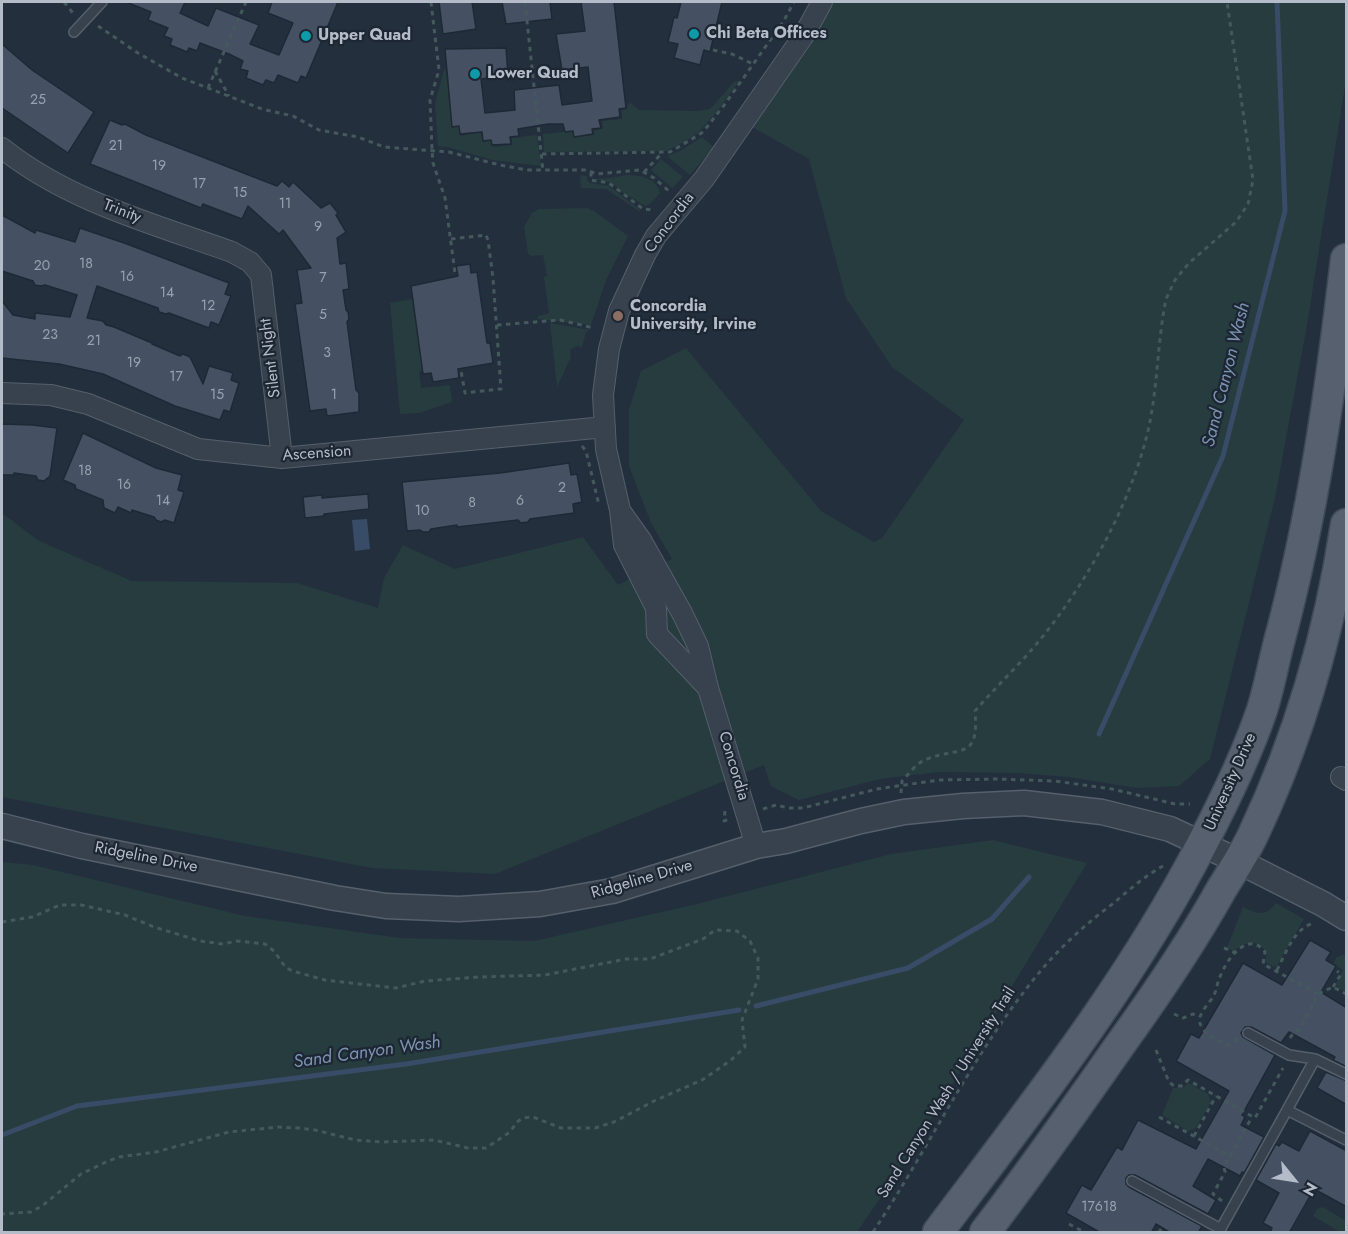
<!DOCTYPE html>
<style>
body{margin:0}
#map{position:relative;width:1348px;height:1234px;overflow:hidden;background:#242f3e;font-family:Jost,sans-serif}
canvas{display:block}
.frame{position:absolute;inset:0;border:3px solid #b4bcc9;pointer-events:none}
.north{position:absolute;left:1264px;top:1150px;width:60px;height:60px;-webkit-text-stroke:4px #1d2633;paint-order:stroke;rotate:120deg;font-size:16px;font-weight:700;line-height:24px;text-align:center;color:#b4bcc9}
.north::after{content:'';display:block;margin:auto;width:21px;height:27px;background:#b4bcc9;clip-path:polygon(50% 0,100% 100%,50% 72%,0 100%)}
</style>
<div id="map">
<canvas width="1348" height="1234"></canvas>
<div class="frame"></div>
<div class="north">N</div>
</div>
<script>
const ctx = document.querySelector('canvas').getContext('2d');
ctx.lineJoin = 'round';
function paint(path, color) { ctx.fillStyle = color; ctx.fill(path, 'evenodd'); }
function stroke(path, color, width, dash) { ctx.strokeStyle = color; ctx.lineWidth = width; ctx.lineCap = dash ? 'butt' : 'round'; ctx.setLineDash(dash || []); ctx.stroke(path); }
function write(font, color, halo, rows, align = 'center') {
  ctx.font = font + ' Jost,sans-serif'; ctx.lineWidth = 4.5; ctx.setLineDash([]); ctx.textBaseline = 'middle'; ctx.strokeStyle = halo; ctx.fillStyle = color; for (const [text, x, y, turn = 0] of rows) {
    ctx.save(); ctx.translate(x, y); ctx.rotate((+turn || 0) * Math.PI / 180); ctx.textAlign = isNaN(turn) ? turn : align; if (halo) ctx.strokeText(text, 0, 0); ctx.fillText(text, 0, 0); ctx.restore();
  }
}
paint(new Path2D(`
 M834,2h512v78l-39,245 -32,173 -65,261 -31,27 -42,2 -69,-11 -50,-4 -79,-1 -59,7 -81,21 -28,-14 -7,-21 -269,109 -123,-6 -370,-71v-284l37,28 93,40 165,2 81,25 6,-30 19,-33 52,24 128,-32 35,48 54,-26 -21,-36 -22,-57v-56l12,-39 45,-23 135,163 53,31 8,-4 82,-118 -72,-53 -46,-69 -37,-139 -57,-32 58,-81z
 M446,69l6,58 7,-1 1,10 21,-4 2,10 8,-2 2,7 19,-2v-7l25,-3 4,31 -49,-6 -44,-13 -10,-1 -3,-42 9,-34z
 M739,81l-23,32 -18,20 -12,8 -20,10 -122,1 -1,-18 30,-3 1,6 20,-2v-4l9,-3 -1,-7 20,-2v-9l4,-1 2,-5 3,-1 8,7 58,1 13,-2 24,-27z
 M700,138h3l11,9 -24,28 -23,-19 13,-5z
 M661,159l22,18 -11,11 -21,-18z
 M580,175l7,1v4l3,3 19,3 30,23 1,3 -34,-23 -25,-1z
 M627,175c13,0 30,3 33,18l-10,11 -5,2 -23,-14 -10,-9 -18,-4 15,-1z
 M587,208l7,3 34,25 -22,44 -15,45 -54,-6 1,-3 11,-3 -5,-36 3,-1 -4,-21 -12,1 -3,-2 -4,-27 8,-14 7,-4z
 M412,299l11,71 -4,1 2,17 29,-3 2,17 -33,11 -19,1 -10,-111z
 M550,323l40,7 -4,2 -4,15 -6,-1 -6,4 1,7 -14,30z
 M993,840l94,23 -179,294 -51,75h-855v-370l31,3 212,51 155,22 134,3 163,-37 194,-50z
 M1276,903l28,16 -27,47 -3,1 -9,-5 2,-8c-8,-16 -21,-13 -33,-3l-7,-3 16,-41c13,7 23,10 33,-4z
 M1346,954v39l-8,-5 -2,-5 7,-13 -10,-6 4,-7z
 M1188,1083l20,11 3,8 -16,27 -7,2 -26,-16 11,-27 11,-1z
 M1323,1207l23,14v11h-6l-27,-16 4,-7z`), '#263c3f');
paint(new Path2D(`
 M367,519l3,30 -15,2 -3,-31z`), '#394c67');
stroke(new Path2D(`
 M1099,734l124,-278 62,-245 -8,-209
 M756,1006l152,-38 84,-49 37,-42
 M2,1135l75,-29 329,-42 333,-54`), '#394c67', 5);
const building = new Path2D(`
 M126,2h59l-5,11 28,13 8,-18 43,17 -9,19 29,11 14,-32 -25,-10 4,-11h66l-32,76 -5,-2 -3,7 -20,-8 -4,8 -8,-3 -3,5 -17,-7 2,-7 -8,-2 3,-8 -14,-7 -29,-11 -3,8 -8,-3 -2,4 -17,-7 2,-6 -8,-3 4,-8 -20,-8 3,-8z
 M439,2h33l4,27 -33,5z
 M502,2h48l2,17 -46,5z
 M581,2h33l12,106 -7,1 1,8 -21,3 2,8 -9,1 1,5 -19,3 -1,-6 -8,1 -2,-8h-15l-30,5 1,7 -9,1 1,7 -19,1 -1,-5 -8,1 -1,-9 -22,2 -1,-8 -7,1 -7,-78 61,-1 2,27 -27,4 4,34 30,-3 -1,-20 45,-5 3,20 30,-4 -4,-34 -26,3 -6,-36 29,-3z
 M681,2h41l-12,50 -6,-2 -4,15 -26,-7 4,-14 -10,-2 6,-25 3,1z
 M2,44l30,26 62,42 -26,41 -66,-45z
 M110,120l12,5 3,-1 21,11 131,51 5,-5 7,6 4,-5 28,26 9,-5 8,10 -2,2 10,17 -9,6 3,26 6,-1 3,26 -6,1 3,20 2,2 1,7 -2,3 9,68 3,3v19l-32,4 -1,-7 -16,2 -15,-107 7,-1 -5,-33 14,-2 -28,-38 -4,4 -31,-28 -6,13 -39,-15 -2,4 -111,-44z
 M2,215l33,18 1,-3 39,12 5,-14 47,16 102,39 -4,11 6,2 -12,29 -8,-3 -2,6 -40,-15 -3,1 -7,-2 -1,-4 -61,-22 -10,32 16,3 3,4 8,2 38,16v1l28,12 3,-2 7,3 13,27 6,-18 24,7 -2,7 8,3 -9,29 -6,-2 -4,10 -45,-14 -72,-32 -44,-10 -57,-6v-57l11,14 22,4v-6l35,4 7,-22 -32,-10 -4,1 -6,-1 -2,-4 -31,-10z
 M470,264l1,9 6,-1 10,71h3l3,20 -35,6 1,9 -26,4 -2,-9 -8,1 -12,-88 47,-10 -2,-10z
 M2,424l30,1 25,3 -7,48 -6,5 -6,-1 -2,-4 -22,-3v2h-12z
 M83,433l73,35 26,7 -4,15 6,2 -10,31 -9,-3 -4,2 -5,-2 -2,-3 -22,-7 -1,3 -13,-6 -3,6 -11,-5 -1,-8 -27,-11 -1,-4 -12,-5z
 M569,463l2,12 6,-1 5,28 -9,2 1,9 -44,6 -2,3 -7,1 -3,-3 -61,7v-2l-26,4 -2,3h-6l-3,-2 -13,1 -5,-49 98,-9z
 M368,494l1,15 -45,5v2l-19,2 -2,-21 19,-2v3z
 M1310,940l21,12 -5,8 10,6 -15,26 26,16v59l-14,-7 2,-3 -46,-25 -8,11 -30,-16h-6l-4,6 2,4 32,18 -33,60 3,2 -4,8 23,12 -20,36 -2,-1 -2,4 -32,-17 -15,27 23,14 -8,14 -73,-39h-6l-3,3v6l3,3 73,39 -4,7h-27l-15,-9 -5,9h-50l-35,-20 16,-28 9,5 26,-43 5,3 16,-30 58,29 33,-58 -53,-30 3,-5 12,-22 8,4 44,-75 39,22z
 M1326,1072l21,9v24l-30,-17z
 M1310,1131l37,20v56l-33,-18 -25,44h-19l2,-5 -9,-5 16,-30 -23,-13 20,-36 3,2 3,-4 17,9z`);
paint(building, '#455162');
stroke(building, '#1f2835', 1.5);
const service = new Path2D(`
 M74,32l28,-30
 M1248,1033l41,22 26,4 31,15
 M1287,1110l28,-51
 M1132,1181l89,48
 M1219,1232l68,-122 59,30`);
const minor = new Path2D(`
 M2,148c66,53 152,76 230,104l18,10 11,13 21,183
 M2,393l49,2 37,9 110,45 84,9 323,-31
 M621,512l20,28 41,73 16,33 10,42 48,158
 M708,688l-51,-54 -1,-26 -32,-63 -4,-35 -14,-61 -3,-54 6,-46 10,-38 26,-56 11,-19 48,-57 100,-144 18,-33
 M1341,777l5,3`);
const tertiary = new Path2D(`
 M2,826l80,20 253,52 51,8 73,3 81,-5 72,-13 144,-45 30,-5 75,-20 43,-9 59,-6 61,-3 78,9 68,17 68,32 85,43 23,14`);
const primary = new Path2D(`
 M938,1232c94,-125 192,-249 264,-388 23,-44 44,-87 60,-134 7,-22 11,-45 17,-68 34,-126 52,-254 67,-383
 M985,1232c47,-61 91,-124 135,-187 36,-50 71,-101 101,-155 11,-18 23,-36 32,-55 46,-97 77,-205 93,-311`);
stroke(service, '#565f6c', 12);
stroke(minor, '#565f6c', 22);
stroke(tertiary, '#565f6c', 27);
stroke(primary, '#414a57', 33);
stroke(new Path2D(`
 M64,2l9,11
 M431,2l8,68 -9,30 2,50 1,13 12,35 10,75
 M525,2l18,169
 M98,26l40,27 44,25 80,31 31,7 26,14 39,7 26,10 65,5 51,13 27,5h59l11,4 43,-4 14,8 16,14
 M713,50l19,4 21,10
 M215,71l14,25
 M208,88l38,-86
 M542,154l128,-2 22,-13 11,-7 22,-28 58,-82 11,-20
 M591,172v8l18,3 34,26 10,1
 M644,172l17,-18
 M451,239l35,-4 2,5 5,38 8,111 -36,4 -4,-22
 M497,325l63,-5 34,8
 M582,446l4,5 13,54
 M901,793l1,-12c7,-7 15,-19 25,-22 35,-13 52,1 48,-48 19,-22 40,-42 59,-64 50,-59 94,-137 113,-212 11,-45 10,-92 19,-136l9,-19 14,-17 47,-41 12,-18 5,-24 -26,-178
 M763,809l13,-4 12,3h15l74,-19 62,-9 58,-1 58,2 57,8 63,15h15
 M725,811l-1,10 6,-2
 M2,922l30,-5 28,-12h21l44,10 29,12 46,14 23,3 14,-3 28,3 9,7 12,17 10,4 29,8 71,8 29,-7 54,-4 66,-2 81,-16h24l53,-20 12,-9 22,1 13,10 8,17v21l-16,41 3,27 -15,14 -28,19 -48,21 -40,21 -19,6h-34l-28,-11 -10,1 -6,4 -7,10 -24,16h-18l-34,-8 -52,2 -27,-2 -40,-10 -17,-2 -20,-1 -49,5 -73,20 -37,5 -13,5 -25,12 -39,32 -11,6 -29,2
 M1224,948l10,4
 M1277,970c9,-17 17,-42 37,-47
 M1333,987l8,-13 -4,-3
 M1174,1014l9,4 10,-4 6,3
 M1290,1038l4,-6 5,-2 19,-36 15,-7 13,7
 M1238,1039l-9,6c-10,-5 -26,-10 -29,-22 -3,-9 10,-20 14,-28 3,-6 3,-12 6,-18 6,-17 28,-48 45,-25l-2,12 55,30
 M1156,1050l13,32 5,4h7l7,-6 67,38 28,-50
 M1159,1117l71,39
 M1194,1136l22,-40
 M1222,1201l-9,-7 12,-22 -1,-5 28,-50
 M1069,1224l15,8
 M873,1232c56,-84 100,-179 165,-258 22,-27 49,-51 77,-72 15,-13 30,-26 48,-36
 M1159,1232l2,-3`), '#44595c', 3, [4.5, 4.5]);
stroke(service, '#38414e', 9);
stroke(minor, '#38414e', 20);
stroke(tertiary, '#38414e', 24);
stroke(primary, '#56606e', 30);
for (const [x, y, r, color] of [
 [694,34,6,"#0f9aa8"],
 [306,36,6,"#0f9aa8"],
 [475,74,6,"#0f9aa8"],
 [618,316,6,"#8d6e63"]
]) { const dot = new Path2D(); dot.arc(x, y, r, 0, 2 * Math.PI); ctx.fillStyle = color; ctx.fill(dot); stroke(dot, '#1d2633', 2); }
write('14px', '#98a1af', null, [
 ["25",38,101],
 ["21",116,147],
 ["19",159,167],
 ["17",199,185],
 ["15",240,194],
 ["11",285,205],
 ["9",318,228],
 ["18",86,265],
 ["20",42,267],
 ["16",127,278],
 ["7",323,279],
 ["14",167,294],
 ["12",208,307],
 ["5",323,316],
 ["23",50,336],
 ["21",94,342],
 ["3",327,354],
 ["19",134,364],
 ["17",176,378],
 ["15",217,396],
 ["1",334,396],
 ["18",85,472],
 ["16",124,486],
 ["2",562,489],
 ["14",163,502],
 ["6",520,502],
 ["8",472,504],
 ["10",422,512],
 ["17618",1099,1208]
]);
write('bold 16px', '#b4bcc9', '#1d2633', [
 ["Chi Beta Offices",706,34],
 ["Upper Quad",318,36],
 ["Lower Quad",487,74],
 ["Concordia",630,307],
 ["University, Irvine",630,325]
], 'left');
write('16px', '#b4bcc9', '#1d2633', [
 ["Trinity",122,212,21],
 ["Concordia",670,223,-53],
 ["Silent Night",271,358,-97],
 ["Ascension",317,454,-4],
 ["Concordia",733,766,73],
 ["University Drive",1231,782,-66],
 ["Ridgeline Drive",146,858,11],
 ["Ridgeline Drive",642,880,-16],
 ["Sand Canyon Wash / University Trail",947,1093,-58]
]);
write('italic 18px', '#7c92b1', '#1d2633', [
 ["Sand Canyon Wash",1227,375,-76],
 ["Sand Canyon Wash",367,1053,-8]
]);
</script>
